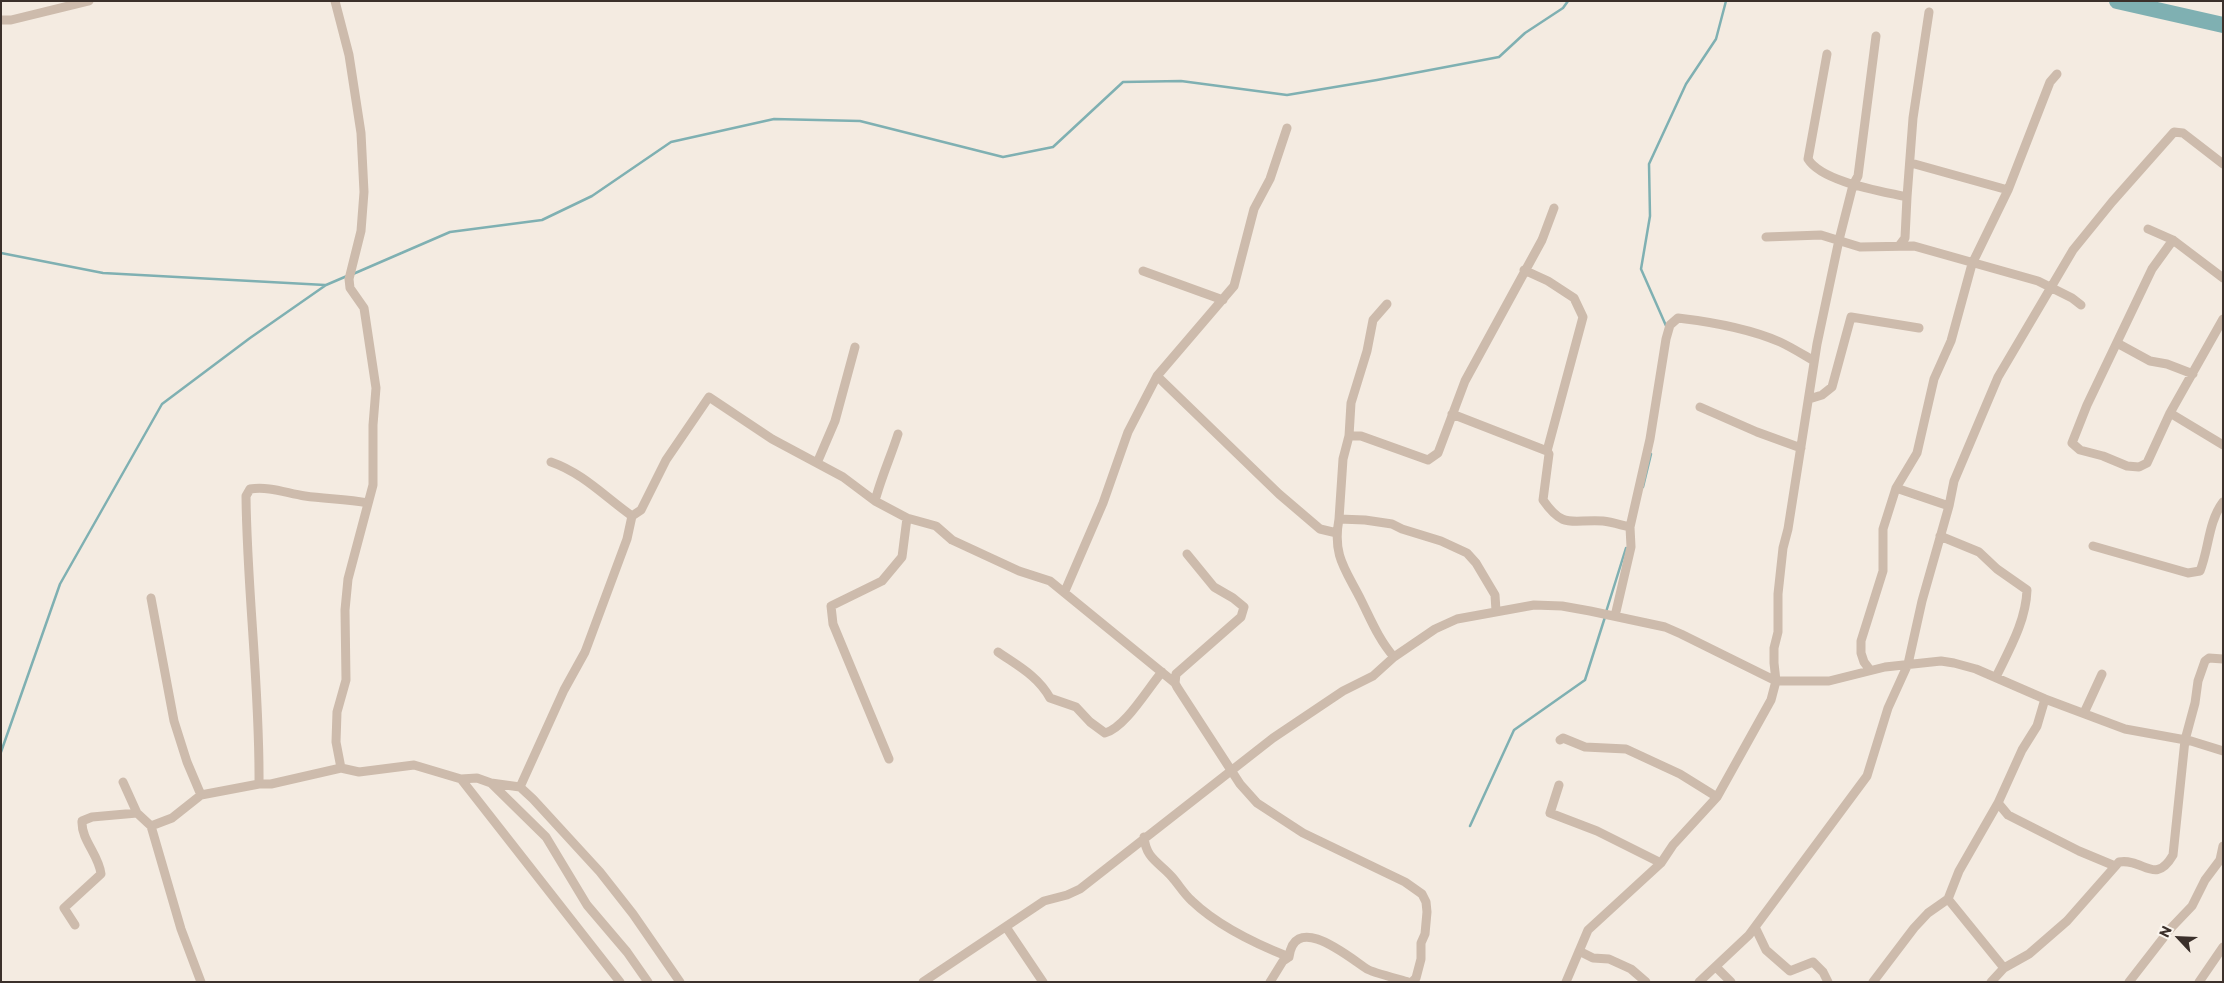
<!DOCTYPE html>
<style>
body{margin:0}
#map{position:relative;width:2224px;height:983px;overflow:hidden;background:#f4ebe1;font-family:Commissioner,sans-serif}
canvas{display:block}
.frame{position:absolute;inset:0;border:2px solid #3b302b;pointer-events:none}
.north{position:absolute;left:2154px;top:913px;width:50px;height:50px;-webkit-text-stroke:4px #fbf5ee;paint-order:stroke;rotate:295deg;font-size:14px;font-weight:700;line-height:20px;text-align:center;color:#3b302b}
.north::after{content:'';display:block;margin:auto;width:18px;height:22px;background:#3b302b;clip-path:polygon(50% 0,100% 100%,50% 72%,0 100%)}
</style>
<div id="map">
<canvas width="2224" height="983"></canvas>
<div class="frame"></div>
<div class="north">N</div>
</div>
<script>
const ctx = document.querySelector('canvas').getContext('2d');
ctx.lineJoin = 'round';
function stroke(path, color, width, dash) { ctx.strokeStyle = color; ctx.lineWidth = width; ctx.lineCap = dash ? 'butt' : 'round'; ctx.setLineDash(dash || []); ctx.stroke(path); }
stroke(new Path2D(`
 M2149,8l7,-7
 M1,253l102,20 222,12
 M353,274l97,-42 92,-12 50,-24 79,-54 103,-23 86,2 143,36 50,-10 70,-65 58,-1 106,14 90,-15 122,-23 26,-24 38,-25 5,-7
 M1667,328l-26,-59 9,-53 -1,-52 37,-80 30,-45 10,-38
 M1643,487l8,-33
 M1606,612l20,-64
 M1,752l59,-168 102,-180 88,-66 76,-53 21,-9
 M1470,826l44,-96 71,-50 20,-63`), '#7fb0b2', 2.5);
stroke(new Path2D(`
 M2117,1l106,24`), '#7fb0b2', 16);
stroke(new Path2D(`
 M335,1l14,54 12,78 3,59 -3,39 -12,48 1,9 14,20 12,80 -3,37v60l-25,94 -3,31 1,70 -9,32 -1,30 5,26 18,4 55,-7 47,14 159,203
 M1,20h10l78,-19
 M1827,54l-19,105c14,23 73,32 99,38l-2,41 -6,8
 M1911,163l97,27
 M1907,197l6,-79 16,-106
 M2148,229l25,11 50,38
 M1766,237l55,-2 39,12 54,-1 124,35 34,17 9,7
 M1524,270l24,11 26,17 9,19 -36,134
 M1143,271l80,29
 M2223,319l-53,94 53,32
 M2117,343l33,18 17,3 26,10
 M1157,376l122,118 41,35 17,4
 M1809,399l13,-4 10,-8 19,-70 68,11
 M1700,407l57,25 44,16
 M2170,413l-23,50 -8,4 -12,-1 -24,-10 -23,-6 -8,-7 15,-38 65,-136 21,-29
 M1452,414l95,37 2,3 -6,46c21,30 28,19 60,21 9,1 18,4 27,6l1,20 -16,69
 M1349,436h12l67,24 10,-7 27,-72 77,-141 12,-32
 M817,463l18,-42 20,-74
 M1896,488l53,18
 M875,501c6,-23 16,-45 23,-67
 M632,516l9,-6 25,-50 43,-63 63,42 71,38 32,24 32,17 29,8 16,14 67,31 31,10 125,102
 M1339,519l4,-60 6,-23 2,-33 16,-52 6,-31 14,-16
 M1630,527l20,-88 16,-100 4,-14 8,-7c34,4 70,10 102,24 11,5 22,12 34,19
 M1940,536l39,16 18,17 30,21c-1,31 -18,60 -31,87
 M2093,546l95,27 12,-2c9,-22 8,-49 23,-69
 M1187,554l27,33 19,11 11,9 -3,10 -65,57 -1,9 2,4 63,97 17,19 46,30 102,49 17,12 4,8 1,10 -2,22 -4,9v16l-5,19 -4,4
 M1065,591l38,-88 25,-71 29,-56 77,-90 20,-77 16,-30 17,-51
 M151,598l23,123 13,41 14,33
 M998,652c20,14 40,24 52,46l26,9 14,15 15,11c20,-5 43,-45 57,-61
 M1394,657c-15,-17 -23,-37 -33,-57 -15,-30 -29,-44 -22,-81l26,1 27,4 10,5 39,12 26,12 9,10 19,32 1,16
 M1870,670l-6,-8 -3,-9v-12l22,-70v-42l13,-41 21,-35 17,-74 17,-38 21,-77 36,-74 42,-108 7,-8
 M2084,713l18,-39
 M1560,740l3,-2 22,9 41,2 54,25 37,23
 M889,759l-56,-135 -2,-18 51,-25 20,-24 5,-39
 M341,768l-70,16h-12c1,-96 -12,-192 -13,-288l4,-7c19,-3 36,4 55,7 21,3 42,3 63,7
 M461,779l16,-1 14,5 29,4 13,12 67,73 33,42 47,68
 M123,782l14,31 14,13 21,-8 29,-23 58,-11
 M491,783l55,54 41,68 40,47 21,30
 M1559,785l-9,28 47,18 64,32
 M520,787l44,-97 21,-38 42,-113 5,-23c-27,-19 -49,-43 -81,-54
 M1998,803l10,12 71,36 36,15
 M151,826l30,103 20,53
 M1144,837c2,22 15,25 28,40 7,8 12,17 20,24 26,25 64,43 97,56 6,-46 61,1 78,12 4,3 35,11 41,13
 M1948,899l56,69
 M75,925l-11,-17 37,-34c-2,-19 -20,-34 -19,-53l10,-4 45,-4
 M1006,927l37,55
 M1755,927l11,23 24,21 23,-9 10,10 5,10
 M1579,951l14,7 16,1 22,10 15,13
 M1716,967l15,15
 M923,982l121,-81 23,-6 13,-6 193,-151 70,-47 30,-15 21,-19 41,-28 22,-10 77,-14 28,1 28,5 75,16 16,7 95,47h53l56,-14 56,-6 13,2 22,6 69,30 80,30 66,12 32,10
 M1270,982l13,-21 6,-4
 M1566,982l22,-52 73,-67 12,-18 44,-48 54,-97 5,-19 -2,-18v-15l4,-16v-38l5,-46 5,-19 29,-185 22,-104 14,-55 5,-9 18,-140
 M1699,982l50,-47 118,-159 21,-68 20,-44 14,-63 27,-95 5,-25 44,-104 75,-127 39,-48 62,-70 9,1 40,31
 M1873,982l41,-54 14,-15 20,-14 11,-28 39,-68 24,-53 15,-24 8,-27
 M1991,982l13,-14 25,-14 38,-33 52,-59c25,-4 36,24 54,-7l12,-115 10,-37 3,-22 7,-20 4,-3 14,1
 M2129,982l42,-54 21,-22 13,-26 15,-20 3,-14
 M2199,982l24,-35`), '#cdbbac', 9);
</script>
